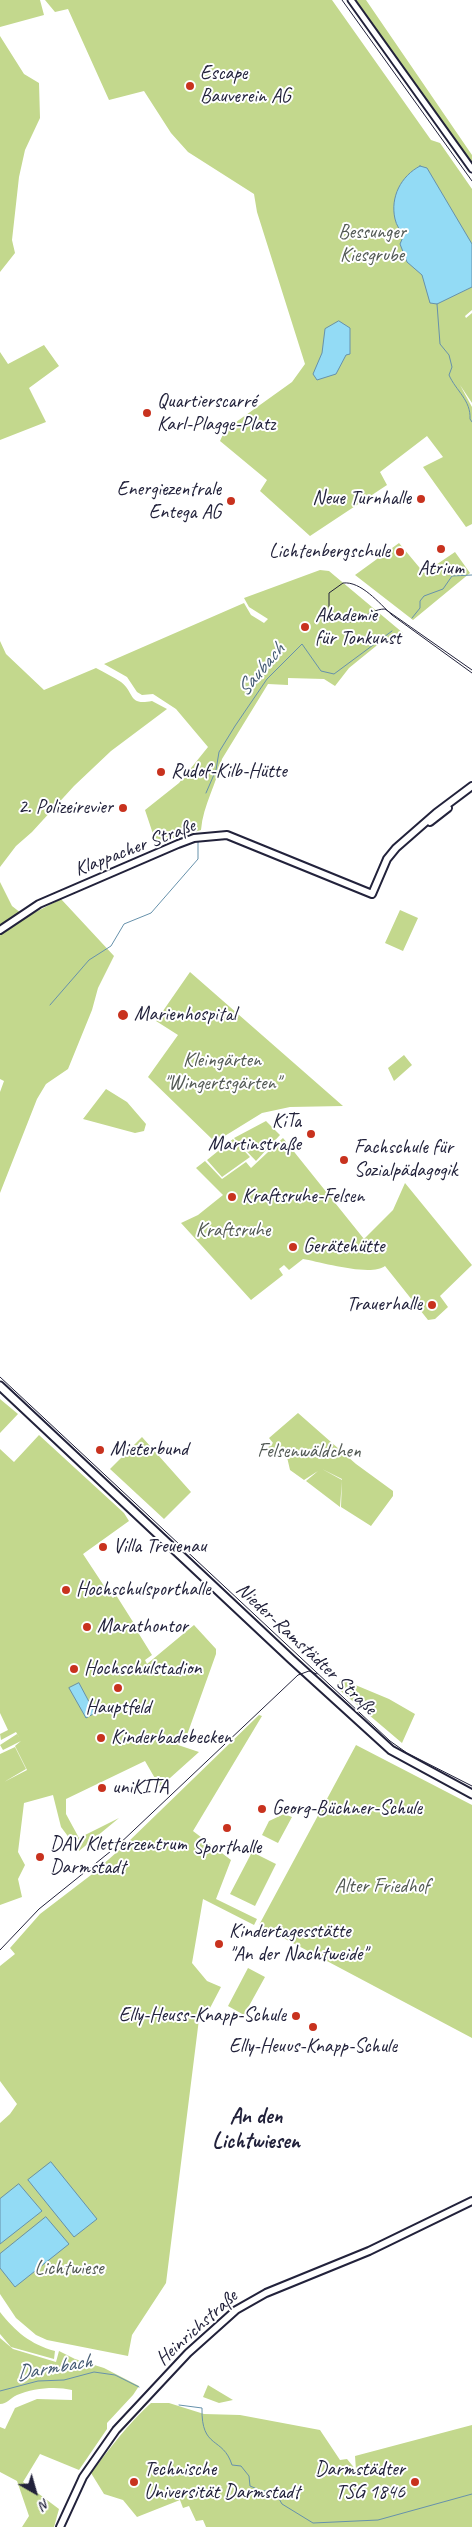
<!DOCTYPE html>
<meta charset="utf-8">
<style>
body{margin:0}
#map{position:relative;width:472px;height:2527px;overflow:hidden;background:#fff;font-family:Caveat,sans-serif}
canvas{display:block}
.north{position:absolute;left:10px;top:2467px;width:50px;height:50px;-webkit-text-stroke:4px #fff;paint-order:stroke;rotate:142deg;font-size:14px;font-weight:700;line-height:20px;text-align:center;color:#22223b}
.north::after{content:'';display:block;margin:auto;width:18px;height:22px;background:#22223b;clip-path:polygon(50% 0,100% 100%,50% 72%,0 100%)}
</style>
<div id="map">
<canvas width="472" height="2527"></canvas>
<div class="north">N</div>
</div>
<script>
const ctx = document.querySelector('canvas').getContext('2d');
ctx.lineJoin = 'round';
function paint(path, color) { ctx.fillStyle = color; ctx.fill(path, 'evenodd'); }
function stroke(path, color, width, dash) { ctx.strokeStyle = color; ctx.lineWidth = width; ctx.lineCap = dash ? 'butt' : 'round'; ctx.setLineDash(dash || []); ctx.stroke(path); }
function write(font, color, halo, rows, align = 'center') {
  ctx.font = font + ' Caveat,sans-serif'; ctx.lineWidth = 4; ctx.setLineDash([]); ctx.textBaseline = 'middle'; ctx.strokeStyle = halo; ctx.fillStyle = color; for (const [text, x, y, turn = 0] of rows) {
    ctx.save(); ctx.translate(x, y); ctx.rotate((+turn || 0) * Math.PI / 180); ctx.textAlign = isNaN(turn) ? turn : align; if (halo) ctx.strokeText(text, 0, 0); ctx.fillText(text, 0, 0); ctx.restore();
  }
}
paint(new Path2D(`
 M0,0h40l4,15 -44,12z
 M45,0h287l99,140 9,3 32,46v121l-7,6 1,2 6,-5v90l-12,-18 12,22v117l-6,3 -43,-60 20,-10 -16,-21 -47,36 7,13 -77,51 -50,-45 7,-11 -47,-39 5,-11 67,-48 13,-18 -48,-152 -3,-18 -66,-42 -17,-19 -27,-42 -35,9 -41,-91 -13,3z
 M356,0h10l106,155v9z
 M0,36l24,38 15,9 1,35 -15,32 -6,27 -7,63 3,13 -15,19z
 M44,345l15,21 -30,22 17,34 -46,18v-88l8,12z
 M399,543l25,30 31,-21 15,21 -57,47 -58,-45z
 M320,570l9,1 74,62 -22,9 -32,26 -14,18 -11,-7 -36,-1v7l-20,-1 -46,75c-5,24 -19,46 -21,71l-45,13 -11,-33 34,-27 29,-36 -32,-38 -23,-15 -11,1 -5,-3 -10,-15 -23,-13 140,-61 7,12 13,8 4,-4 -19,-12 -5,-9z
 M0,641l6,13 38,36 52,-22c8,4 17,9 25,14 14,11 7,24 31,19l15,8 -56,42 -37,35 -42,46 -16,14 -16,21z
 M0,882l12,24 14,11 35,-18 53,57 -16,32 -6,22 -24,59 -22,15 -9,15 -37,94v-101l4,-11 -4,-2z
 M400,910l18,8 -15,33 -18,-8z
 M190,972l153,134 -53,1 -28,6 -47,29 -67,-65 30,-42 -22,-14z
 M404,1055l8,10 -18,16 -6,-13z
 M106,1089l21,13 19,22 -2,7 -9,2 -52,-14z
 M266,1121l14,14 -24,26 -22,-23z
 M283,1138l81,101 29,-29 12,-27 67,82 -32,31 8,11 -13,12 -7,1 -43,-54c-14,11 -64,-4 -82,-7l-14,11 -5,-5 -5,4 4,6 -32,25 -70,-77 17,-8 25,-20 -27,-27 9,-7 17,18 24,-17 5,6z
 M233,1139l17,18 -28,20 -15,-17z
 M0,1399l18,15 -18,19z
 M298,1413l58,51 37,27v5l-22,30 -30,-19 1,-28 -20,-10 20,11 -2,27 -34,-26 12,-10 -14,9 -14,-10 -3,-13 -9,-8 -5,5 -6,-6 6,-5 -4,-5z
 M39,1435l85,78 5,8 -46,33 27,41 3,3 3,-3 24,38 -1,1 13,21 -7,5 2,4 47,-39 22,24v5l-29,81 -9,10 21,7 -39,35 -15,-26 -79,38v15l13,24 40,-20 -40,33 -18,-24 -8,-32 -29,8 -6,49 7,13 -7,14 4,18 -22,8v-151l15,-7 11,22 -22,13 23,-12 -12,-24 6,-5 -18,9 -3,-5 17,-11 3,5 -4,-7 -15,8 -1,-6 8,-4 -8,-17v-264l14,13z
 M142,1437l49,55 -27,27 -54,-50z
 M341,1679l48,20 26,15 -13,29 -66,-56z
 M259,1715l3,1 -69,115 38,29 -15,39 41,20 -3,6 -51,-26 -11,64 15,18 14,6 -11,21 -10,3 -34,272 -34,52 -4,21 -81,-16 -11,-5 -20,-17 -16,-24v-171l10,-9 7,-10 -17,-23v-115l15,-12 -5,-6 30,-34 51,-39 35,-31z
 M356,1745l116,60v233l-213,-113z
 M284,1814l8,3 -14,26 -16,-8 7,-14z
 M252,1852l24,12 -21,42 -25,-12z
 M248,1968l17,9 -21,38 -16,-9z
 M0,2312c16,20 30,32 55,39l-1,8 -43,-12 -11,-13z
 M0,2338l13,11 43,13 3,-11 16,8 29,9 35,18 -6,9 -26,28v6l-28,41 -39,-16 -17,28 36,27 -5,18h-32l7,-11 -12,-35 -17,-9v-45l5,2 10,-21 22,-9 35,1v-10c-16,-4 -39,-2 -55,5 -7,3 -10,9 -17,9z
 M208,2385l25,15 -14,3 -16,-6z
 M151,2403h18l35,11 36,1 80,15 20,30 7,-1 9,11 -1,-14 117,-31v102h-266l-3,-7 -7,1 -7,-15 -6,2 -3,-8 -43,17 -14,-17 -19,-6 -13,-21c19,-25 37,-49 60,-70z`), '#c3d88d');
const water = new Path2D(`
 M420,166l7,2 45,76v43l-35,17 -7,-1 -8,-28 -15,-13 -7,-18 3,-7c-2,-6 -7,-12 -8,-18 -5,-22 6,-43 25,-53z
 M339,321l11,7v26l-4,1 -10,19 -19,6 -4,-6 9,-21 3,-24z
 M79,1683l16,30 -9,5 -17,-30z
 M51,2162l46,57 -23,18 -46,-57z
 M19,2184l23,27 -42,33v-45z
 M46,2217l23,27 -54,43 -15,-19v-14z`);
paint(water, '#93dbf5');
stroke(water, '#6691ab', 1);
stroke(new Path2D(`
 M437,304l3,40 9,11 3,12 -3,8c7,16 22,25 21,44l2,3
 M412,618l8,-10v-7l4,-5 19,-7 9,-13 20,-1
 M206,793l10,-23 3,-18 16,-26 32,-47 35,-35 19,27 13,3 58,-43
 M50,1005l39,-45 22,-14 13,-22 27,-11 47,-54v-17
 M0,2391l38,-10 26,-1 30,-8 21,3 24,12
 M179,2405l23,3c-1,42 21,28 30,57l9,1 8,10 1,10 12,5 12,-1 8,14 31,19 65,-3 94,-26`), '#6691ab', 1);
const tertiary = new Path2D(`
 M351,0l121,169`);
const secondary = new Path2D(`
 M430,822l18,-14
 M0,930l39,-26 139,-60 16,-6 33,-3 145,59 15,-35 9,-11 40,-35 36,-27
 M60,2527l23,-50 33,-47 72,-77 48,-43 30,-17 103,-42 103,-50`);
const primary = new Path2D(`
 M0,1386l291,273 100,91 81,44`);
stroke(tertiary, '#22223b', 9);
stroke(secondary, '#22223b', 10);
stroke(primary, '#22223b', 11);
stroke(tertiary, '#fff', 5);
stroke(secondary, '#fff', 6);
stroke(primary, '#fff', 7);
stroke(new Path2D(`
 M342,0l130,181
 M472,670l-87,-61c-18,0 -28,19 -46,11l-10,-13v-14l14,-10c18,-2 36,20 49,32l80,58
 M0,1377l390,364 17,12 65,33
 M0,1950l39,-41 77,-62 182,-172 11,-4 8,3`), '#22223b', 1);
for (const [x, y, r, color] of [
 [190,86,5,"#c8321e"],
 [147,413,5,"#c8321e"],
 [421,499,5,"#c8321e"],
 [231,501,5,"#c8321e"],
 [441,549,5,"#c8321e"],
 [400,552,5,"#c8321e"],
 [305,627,5,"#c8321e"],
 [161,772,5,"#c8321e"],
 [123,808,5,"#c8321e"],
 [123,1015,6,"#c8321e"],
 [311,1134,5,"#c8321e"],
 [344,1160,5,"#c8321e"],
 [232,1197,5,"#c8321e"],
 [293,1247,5,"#c8321e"],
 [432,1305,5,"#c8321e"],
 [100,1450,5,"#c8321e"],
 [103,1547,5,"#c8321e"],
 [66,1590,5,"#c8321e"],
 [87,1627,5,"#c8321e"],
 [74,1669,5,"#c8321e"],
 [118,1688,5,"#c8321e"],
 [101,1738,5,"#c8321e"],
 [102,1788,5,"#c8321e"],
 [262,1809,5,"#c8321e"],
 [227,1828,5,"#c8321e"],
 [40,1857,5,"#c8321e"],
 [219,1944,5,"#c8321e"],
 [296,2016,5,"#c8321e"],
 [313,2027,5,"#c8321e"],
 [134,2482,5,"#c8321e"],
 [415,2482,5,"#c8321e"]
]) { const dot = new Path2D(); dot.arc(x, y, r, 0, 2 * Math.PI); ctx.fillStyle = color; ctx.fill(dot); stroke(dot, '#fff', 2); }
write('20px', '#22223b', '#fff', [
 ["Escape",200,74],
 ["Bauverein AG",200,97],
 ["Quartierscarré",157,402],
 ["Karl-Plagge-Platz",157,425],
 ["Energiezentrale",221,490,"right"],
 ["Entega AG",221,513,"right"],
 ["Neue Turnhalle",411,499,"right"],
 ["Lichtenbergschule",390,552,"right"],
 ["Atrium",441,569,"center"],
 ["Akademie",315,616],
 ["für Tonkunst",315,639],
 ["Rudof-Kilb-Hütte",171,772],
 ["2. Polizeirevier",113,808,"right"],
 ["Marienhospital",134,1015],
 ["KiTa",301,1122,"right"],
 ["Martinstraße",301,1145,"right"],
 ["Fachschule für",354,1148],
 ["Sozialpädagogik",354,1171],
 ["Kraftsruhe-Felsen",242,1197],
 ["Gerätehütte",303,1247],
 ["Trauerhalle",422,1305,"right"],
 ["Mieterbund",110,1450],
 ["Villa Treuenau",113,1547],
 ["Hochschulsporthalle",76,1590],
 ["Marathontor",97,1627],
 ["Hochschulstadion",84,1669],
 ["Hauptfeld",118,1708,"center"],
 ["Kinderbadebecken",111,1738],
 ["uniKITA",112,1788],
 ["Georg-Büchner-Schule",272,1809],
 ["DAV Kletterzentrum",50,1845],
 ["Darmstadt",50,1868],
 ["Sporthalle",227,1848,"center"],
 ["Kindertagesstätte",229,1932],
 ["\"An der Nachtweide\"",229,1955],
 ["Elly-Heuss-Knapp-Schule",286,2016,"right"],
 ["Elly-Heuus-Knapp-Schule",313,2047,"center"],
 ["Technische",144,2470],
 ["Universität Darmstadt",144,2493],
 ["Darmstädter",405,2470,"right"],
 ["TSG 1846",405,2493,"right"]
], 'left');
write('20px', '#525954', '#fff', [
 ["Bessunger",372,233],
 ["Kiesgrube",372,256],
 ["Kleingärten",222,1061],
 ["\"Wingertsgärten\"",222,1084],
 ["Kraftsruhe",233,1231],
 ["Felsenwäldchen",309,1452],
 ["Alter Friedhof",382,1887],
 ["Lichtwiese",69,2269]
]);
write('20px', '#22223b', '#fff', [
 ["Klappacher Straße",135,848,-21],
 ["Nieder-Ramstädter Straße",306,1649,43],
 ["Heinrichstraße",197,2328,-42]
]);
write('italic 21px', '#445a73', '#fff', [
 ["Saubach",261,670,-50],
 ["Darmbach",54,2368,-10]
]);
write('bold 22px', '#22223b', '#fff', [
 ["An den",256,2117],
 ["Lichtwiesen",256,2142]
]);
</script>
